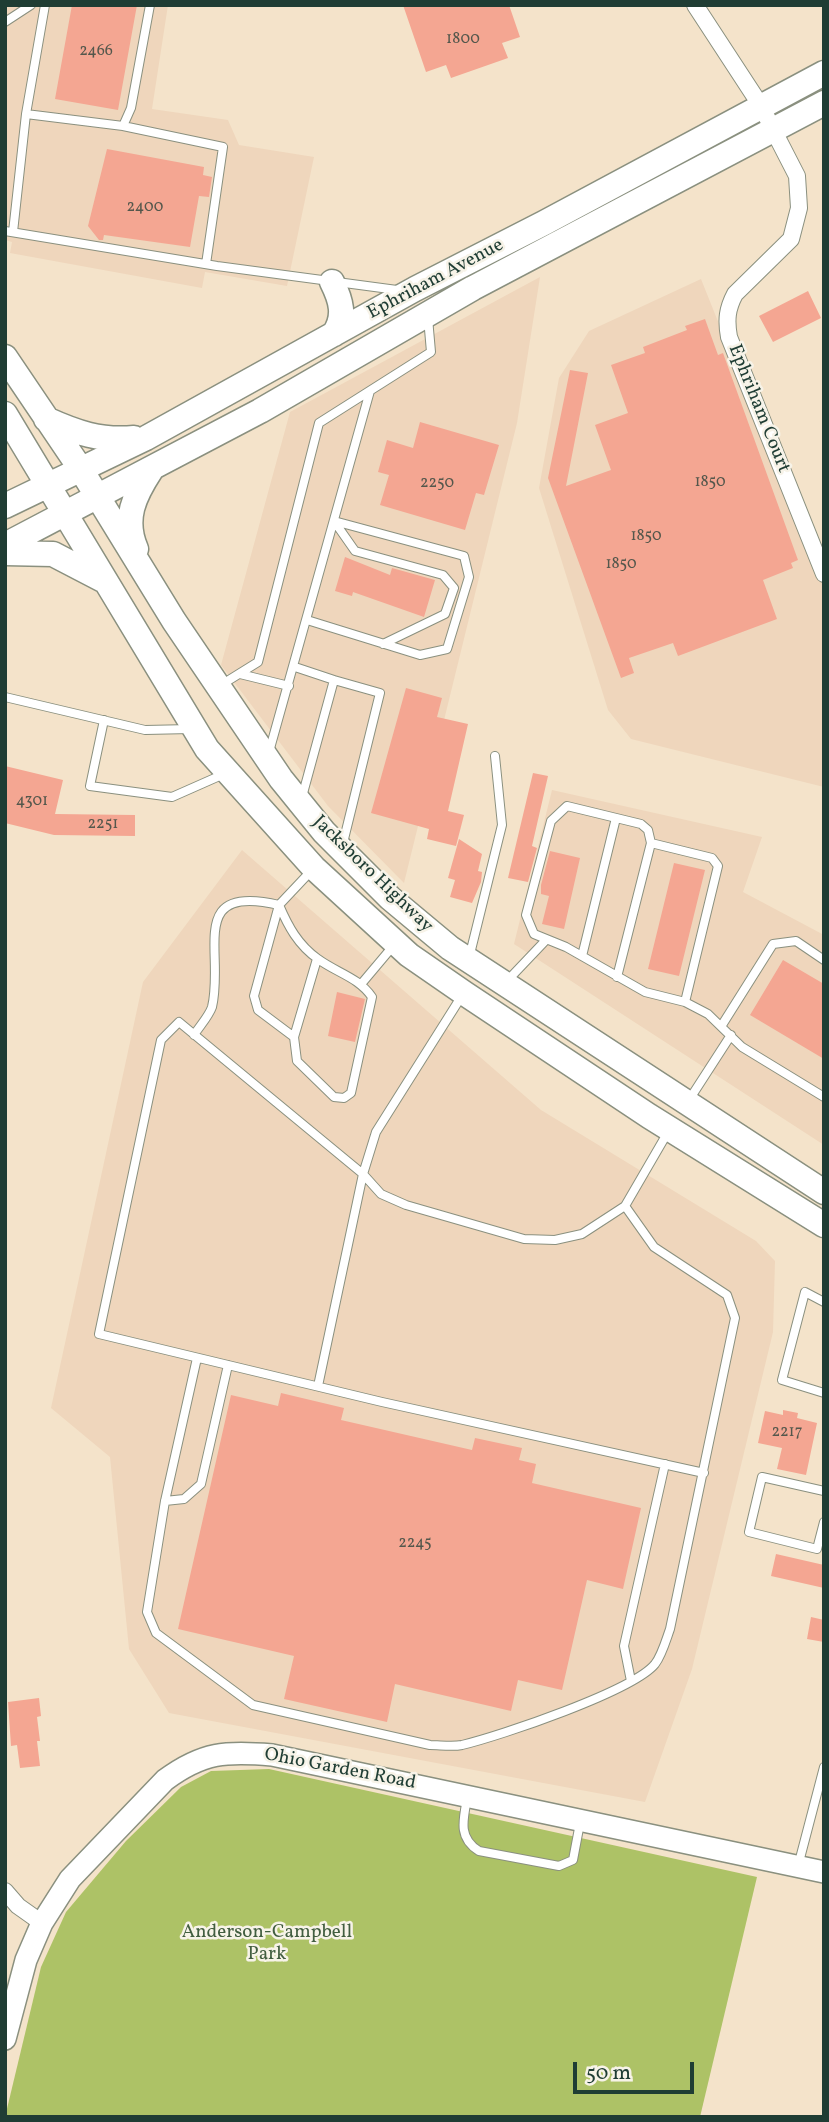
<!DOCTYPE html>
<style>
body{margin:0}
#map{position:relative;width:829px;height:2122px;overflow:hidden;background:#f4e3ca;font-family:Vollkorn,serif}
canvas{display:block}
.frame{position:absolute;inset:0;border:7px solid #1f3d34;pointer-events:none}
.scale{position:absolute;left:573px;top:2062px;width:121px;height:32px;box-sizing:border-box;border:4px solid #1f3d34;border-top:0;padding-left:9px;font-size:21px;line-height:24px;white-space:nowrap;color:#1f3d34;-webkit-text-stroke:5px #f7f3e8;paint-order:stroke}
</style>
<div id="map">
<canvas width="829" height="2122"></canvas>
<div class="frame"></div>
<div class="scale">50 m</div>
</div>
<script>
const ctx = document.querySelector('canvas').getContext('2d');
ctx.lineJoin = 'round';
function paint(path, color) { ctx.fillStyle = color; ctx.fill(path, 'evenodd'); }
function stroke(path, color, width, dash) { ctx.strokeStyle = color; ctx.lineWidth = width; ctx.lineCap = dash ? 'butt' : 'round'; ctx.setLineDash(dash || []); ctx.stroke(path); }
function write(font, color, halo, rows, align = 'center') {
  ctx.font = font + ' Vollkorn,serif'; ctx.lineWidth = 5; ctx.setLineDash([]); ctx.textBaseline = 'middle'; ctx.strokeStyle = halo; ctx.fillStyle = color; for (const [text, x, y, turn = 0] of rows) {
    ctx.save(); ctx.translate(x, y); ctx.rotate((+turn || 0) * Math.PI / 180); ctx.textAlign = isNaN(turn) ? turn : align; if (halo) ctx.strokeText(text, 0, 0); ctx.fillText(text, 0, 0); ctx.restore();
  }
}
paint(new Path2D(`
 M5,5h163l-16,104 76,11 11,25 75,12 -27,129 -82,-14 -3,16 -192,-35 2,-11 -7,-2z
 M540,277l-23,146 -113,460 -76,-77 -107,-141 69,-253z
 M701,279l123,308v200l-193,-48 -23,-29 -69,-222 20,-110 30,-47z
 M552,790l210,47 -19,55 81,43v210l-310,-201z
 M242,850l299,260 215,131 19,20 -2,71 -81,337 -47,133 -476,-89 -40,-64 -19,-192 -59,-49 92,-426z`), '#efd6bc');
paint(new Path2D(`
 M269,1769l488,108 -57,240h-695l36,-150 25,-55 60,-71 55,-54 30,-16z`), '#adc266');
paint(new Path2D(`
 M72,5h65l-19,105 -63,-11z
 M403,5h106l11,32 -18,6 6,15 -57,20 -5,-13 -20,7z
 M107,149l97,18 -1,8 9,2 -3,20 -10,-1 -9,51 -86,-12 -1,5h-4l-11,-14z
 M808,291l13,27 -48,24 -14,-26z
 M705,319l13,36 5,-2 75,207 -7,3 2,5 -30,12 14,39 -99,37 -5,-13 -44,15 5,15 -13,5 -73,-200 22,-108 18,3 -22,113 45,-16 -16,-45 33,-12 -17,-48 34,-12 -2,-6 44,-17 -2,-4z
 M420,422l79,23 -15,50 -8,-2 -11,37 -85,-25 9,-30 -11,-3 9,-32 26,8z
 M345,557l45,18 2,-7 43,12 -11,37 -71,-25 -1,4 -17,-5z
 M406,688l36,10 -5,19 31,7 -20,87 16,4 -8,31 -29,-7 2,-10 -58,-16z
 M5,766l58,14 -8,34 80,1v21l-81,-1 -49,-12z
 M533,773l15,3 -16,70 5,2 -9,34 -20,-4z
 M459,839l23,15 -4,17 4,1 -1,10 -9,21 -22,-6 5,-17 -7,-2z
 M550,851l30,7 -16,71 -22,-5 7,-28 -8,-2v-9z
 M674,863l31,7 -26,106 -31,-7z
 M783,960l41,24v75l-74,-44z
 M337,992l28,7 -10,43 -27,-6z
 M281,1393l63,15 -3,12 131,30 3,-12 47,10 -3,12 17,4 -4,19 109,25 -18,81 -36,-9 -25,110 -44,-10 -7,31 -116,-27 -8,38 -103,-23 10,-43 -116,-27 53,-234 47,11z
 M783,1410l15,3 -1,5 20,5 -11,52 -29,-6 5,-21 -24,-5 7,-32 18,4z
 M776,1554l48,11v23l-53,-12z
 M811,1617l13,3v22l-17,-3z
 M39,1698l2,18 -4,1 3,24h-3l3,25 -20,2 -3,-23 -6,1 -3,-44z`), '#f4a692');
const lane = new Path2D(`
 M5,22l26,-17
 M26,114l19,-109
 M123,126l100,21 -17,117
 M5,231l212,35 180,24
 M13,232l13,-118 97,12 8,-18 19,-103
 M334,521l21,30 88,24 11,13 -9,26 -62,30
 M307,620l113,35 27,-6 22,-72 -5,-21 -130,-35
 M295,667l39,13
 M240,674l49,12
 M221,685l37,-23 61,-239 112,-71 -3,-34
 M5,697l140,33 46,-1
 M104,720l-14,66 82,11 52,-23
 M269,752l101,-361
 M302,797l32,-117 46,13 -37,150
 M279,905c9,21 19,40 39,54 19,14 40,18 54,38l-21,96 -7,5 -10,-1 -37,-36 -3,-24 -36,-27 -4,-14 25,-91 33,-35
 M582,956l34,-138
 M469,958l33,-133 -7,-69
 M617,977l34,-134
 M507,981l39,-41
 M362,983l32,-38
 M685,1002l33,-136 -6,-8 -61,-15 -3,-13 -7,-6 -74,-18 -16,15 -25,94 8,19 32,13 79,45 40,10 23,12 34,33 82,50
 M722,1025l51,-81 23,-3 28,19
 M194,1035c5,-8 15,-19 18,-28 13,-54 -26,-124 67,-102
 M294,1037l23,-78
 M689,1100l42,-65
 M668,1132l-43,74 -43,28 -27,6 -31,-1 -118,-34 -25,-11 -18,-20 -184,-152 -18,18 -62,294 283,68 322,71
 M824,1302l-19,-10 -23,88 42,13
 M197,1358l-32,143 -18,111 9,21 97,72 177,40c10,0 22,2 32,0 38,-9 171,-54 193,-81 7,-9 11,-24 15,-35l65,-311 -8,-23 -73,-48 -29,-41
 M318,1386l45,-212 13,-42 87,-138
 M824,1491l-62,-14 -13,55 68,17 7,-27
 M165,1501l19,-2 17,-15 27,-119
 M631,1681l-7,-35 41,-182
 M467,1799c-4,21 -9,39 12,52l80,15 14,-6 7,-37
 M798,1866l26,-99`);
const street = new Path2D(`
 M695,5l66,101 36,70 2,32 -8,31 -56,55c-8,15 -9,26 -6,43l95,237
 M5,1891l13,15 24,17`);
const secondary = new Path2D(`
 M5,2039l21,-79 16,-37 28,-44 95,-99c38,-28 61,-29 107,-25l552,117`);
const primary = new Path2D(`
 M332,282c9,18 14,34 2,52
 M5,357l75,111 94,153 107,158 43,53 66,66 60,50 374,244
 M5,414l202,335 107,119 95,87 55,38 185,123 175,109
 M46,419c31,14 54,22 88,19
 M5,506l141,-68 269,-149 129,-66 280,-150
 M5,545l255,-134 213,-123 351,-185
 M136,549c-13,-30 -2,-53 15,-79
 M5,553l48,1 50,26`);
stroke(lane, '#8a907f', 10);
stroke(street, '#8a907f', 18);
stroke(secondary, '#8a907f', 24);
stroke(primary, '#8a907f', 27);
stroke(lane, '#fff', 8);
stroke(street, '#fff', 16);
stroke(secondary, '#fff', 21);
stroke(primary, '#fff', 24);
write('16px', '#54574c', null, [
 ["1800",463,40],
 ["2466",96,52],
 ["2400",145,208],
 ["1850",710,483],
 ["2250",437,484],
 ["1850",646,537],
 ["1850",621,565],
 ["4301",32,802],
 ["2251",103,825],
 ["2217",787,1433],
 ["2245",415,1544]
]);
write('19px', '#1f3d34', '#f7f3e8', [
 ["Ephriham Avenue",436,280,-28],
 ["Ephriham Court",758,409,68],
 ["Jacksboro Highway",372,875,44],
 ["Ohio Garden Road",340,1770,11]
]);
write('19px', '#425e40', '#f7f3e8', [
 ["Anderson-Campbell",267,1934],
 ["Park",267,1956]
]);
</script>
